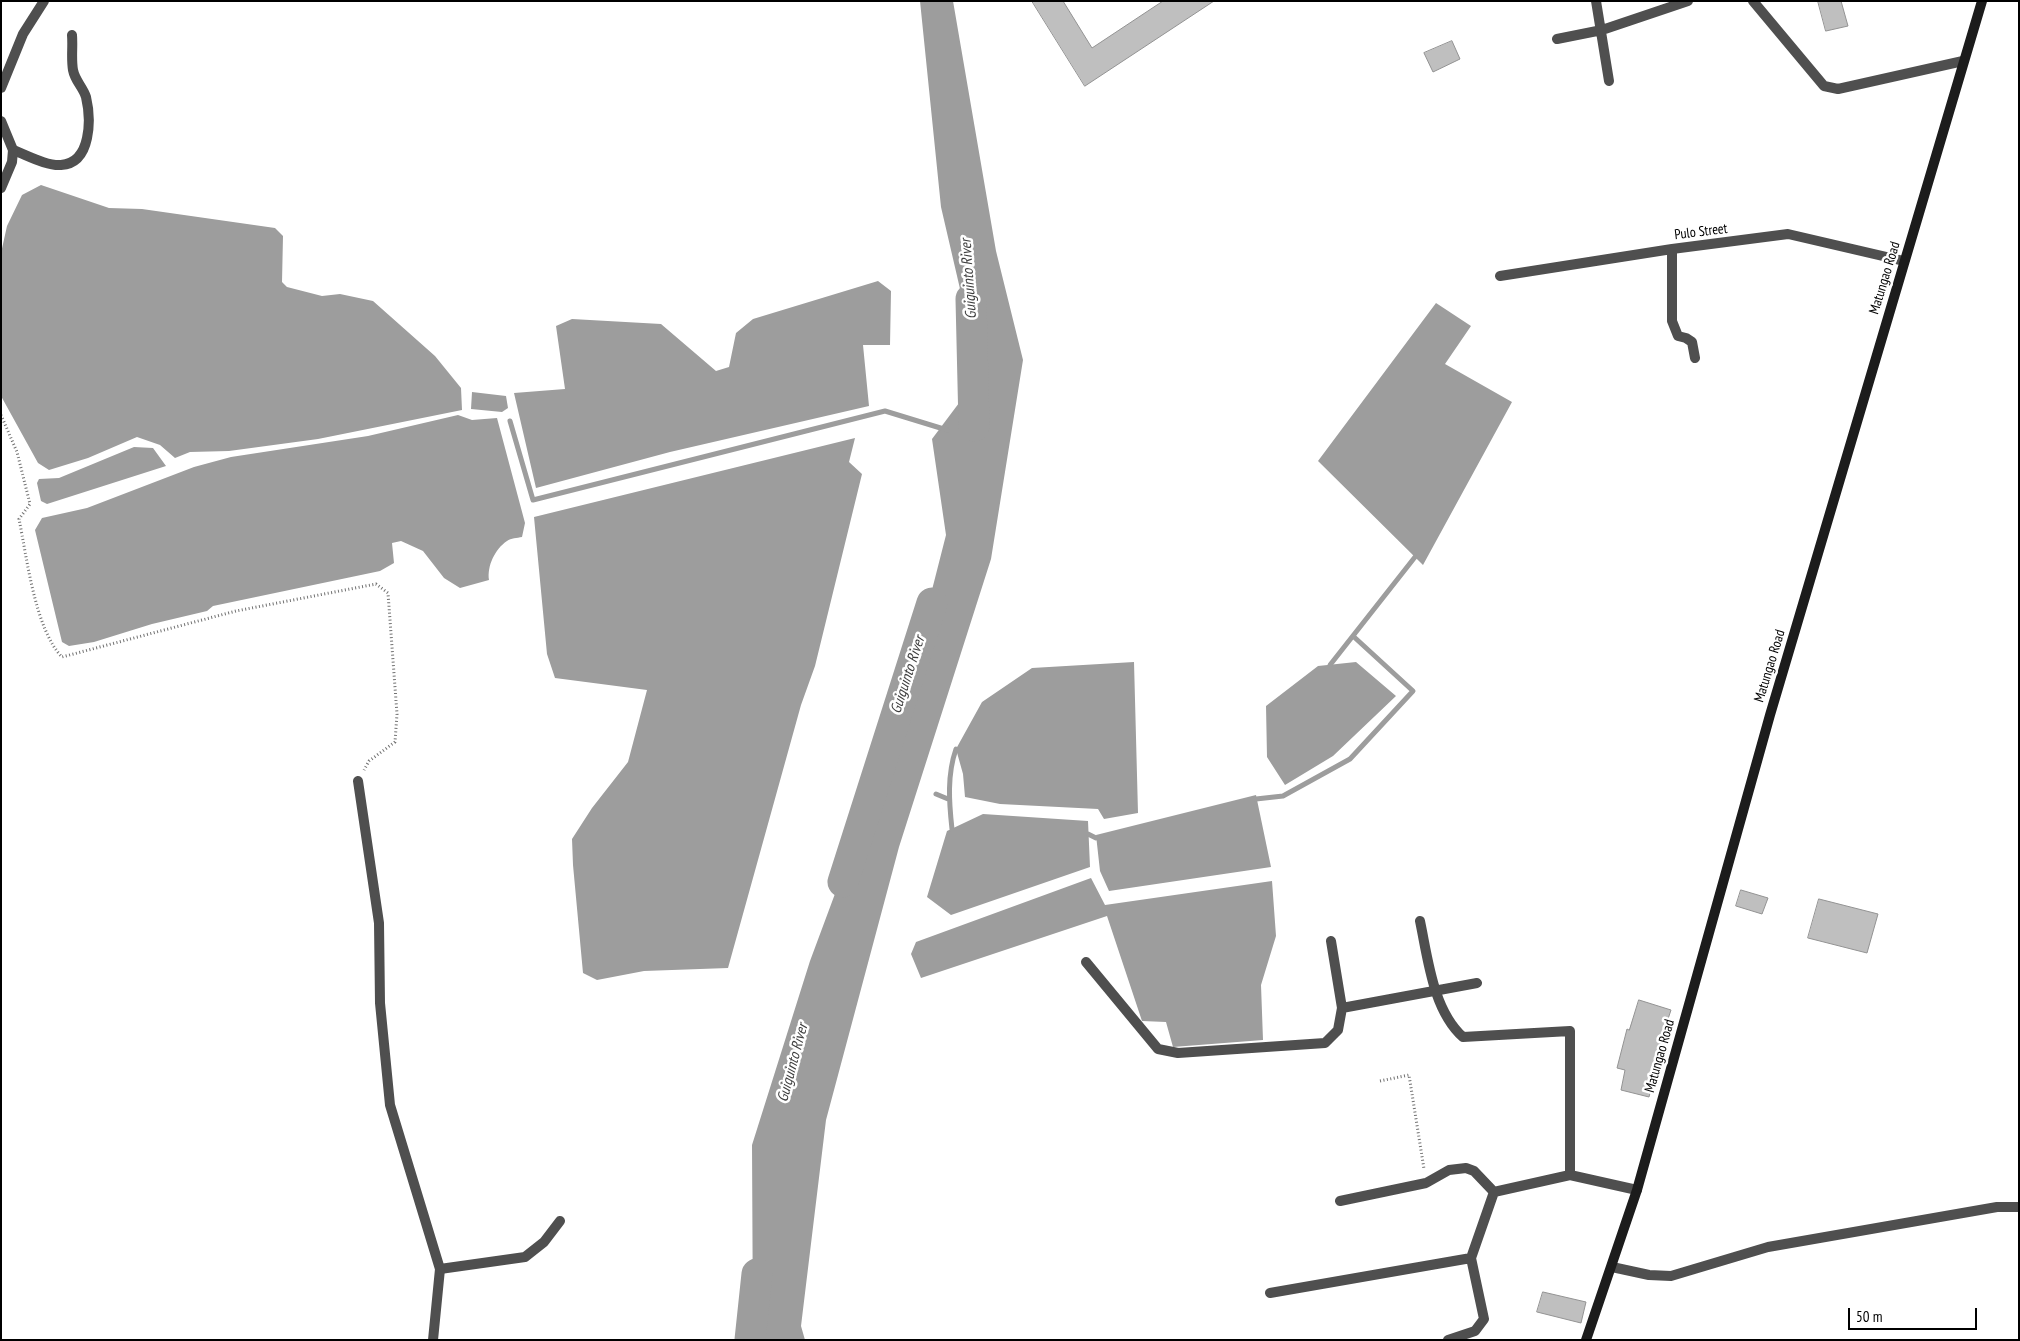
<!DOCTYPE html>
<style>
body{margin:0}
#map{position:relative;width:2020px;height:1341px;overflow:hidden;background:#fff;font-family:"PT Sans Narrow",sans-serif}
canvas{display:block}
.frame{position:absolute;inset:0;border:2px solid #000;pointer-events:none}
.scale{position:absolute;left:1848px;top:1308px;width:129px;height:22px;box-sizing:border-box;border:2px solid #000;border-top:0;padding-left:6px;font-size:15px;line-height:18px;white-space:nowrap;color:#000;-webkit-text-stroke:4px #fff;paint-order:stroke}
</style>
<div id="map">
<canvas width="2020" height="1341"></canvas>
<div class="frame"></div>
<div class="scale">50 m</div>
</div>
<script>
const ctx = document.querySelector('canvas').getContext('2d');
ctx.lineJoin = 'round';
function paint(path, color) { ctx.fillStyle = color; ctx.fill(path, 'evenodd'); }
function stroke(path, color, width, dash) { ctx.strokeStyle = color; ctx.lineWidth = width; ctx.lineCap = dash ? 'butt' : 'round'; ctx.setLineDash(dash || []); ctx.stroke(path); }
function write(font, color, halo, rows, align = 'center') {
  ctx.font = font + ' "PT Sans Narrow",sans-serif'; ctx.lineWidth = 5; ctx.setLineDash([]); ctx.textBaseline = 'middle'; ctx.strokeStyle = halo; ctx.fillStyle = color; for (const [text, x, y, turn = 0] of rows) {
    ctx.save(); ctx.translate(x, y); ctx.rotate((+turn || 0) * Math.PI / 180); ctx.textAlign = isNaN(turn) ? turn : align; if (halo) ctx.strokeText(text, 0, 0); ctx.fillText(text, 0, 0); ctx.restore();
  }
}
paint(new Path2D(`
 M920,1h33l43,250 27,109 -32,199 -92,288 -73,273 -25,206 4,14h-52l-1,-195 58,-184 87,-234 49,-192 -14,-96 48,-64 -39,-168z
 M41,185l68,23 33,1 133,19 8,8 -1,46 5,5 35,9 18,-2 33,7 62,55 26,32 1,22 -144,29 -89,12 -39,1 -15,6 -15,-13 -23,-8 -49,21 -39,12 -11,-7 -37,-67v-143l6,-27 15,-31z
 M878,281l13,10 -1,54h-27l6,61 -199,46 -134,36 -22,-95 51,-4 -9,-63 16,-7 89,5 55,47 13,-4 7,-34 17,-14z
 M1436,303l35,23 -26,38 67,38 -89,163 -105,-104z
 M472,392l34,4 2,12 -6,4 -31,-3z
 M458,415l14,5 25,-2 28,105 -3,14c-5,1 -11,1 -15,4 -12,8 -20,25 -18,39l-29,8 -16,-10 -21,-27 -22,-10 -9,2 2,20 -14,8 -167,35 -6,5 -55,13 -58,18 -25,4 -7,-4 -27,-112 7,-12 45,-10 107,-41 37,-10 137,-21z
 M855,438l-6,24 13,12 -47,192 -14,39 -73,263 -84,3 -47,9 -14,-7 -10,-108 -1,-26 20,-31 36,-46 19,-72 -92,-12 -8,-24 -13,-137z
 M134,447l19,1 13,18 -119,38 -6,-3 -4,-18 2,-4 20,-1z
 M1134,662l4,151 -34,6 -6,-10 -98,-5 -35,-7 -2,-23 -7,-25 26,-47 50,-34z
 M1356,662l40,34 -63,60 -48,29 -18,-28 -1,-51 52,-40z
 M1256,795l15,72 -162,24 -9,-20 -4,-36z
 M983,814l105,7 2,46 -139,48 -24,-18 20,-66z
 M1091,878l14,27 167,-24 4,55 -15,49 2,55 -90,7 -7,-25 -24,-1 -35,-105 -186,62 -10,-24 5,-12z`), '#9d9d9d');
stroke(new Path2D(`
 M510,421l23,79 352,-89 62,19
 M1330,665l85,-108
 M936,794l12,5
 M1256,799l27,-3 67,-37 63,-68 -60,-55
 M952,829c-3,-27 -5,-54 4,-80
 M1088,834l8,4`), '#9d9d9d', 5);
stroke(new Path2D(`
 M971,299l3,127
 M843,882l89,-279
 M750,1340l7,-66`), '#9d9d9d', 31);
const building = new Path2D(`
 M1032,1h31l29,47 71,-47h51l-129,85z
 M1818,1h23l7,25 -22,5z
 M1452,41l8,18 -27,13 -9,-19z
 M1741,890l27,8 -6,16 -26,-8z
 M1819,899l59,15 -11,39 -59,-15z
 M1639,1000l32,10 -9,27 4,1 -9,39h-3l-5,20 -28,-7 4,-20 -8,-2 10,-39 2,1z
 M1543,1292l43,10 -5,21 -44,-11z`);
paint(building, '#bfbfbf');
stroke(building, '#939393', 1);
stroke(new Path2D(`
 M1,415l16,37 13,52 -11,15c8,39 16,110 43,138l174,-46 140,-27 12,9 9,121 -2,28 -26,19 -5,9
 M1380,1081l29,-6 15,94`), '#717171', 3, [1, 2.5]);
stroke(new Path2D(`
 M13,150c14,5 33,16 48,15 31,-2 30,-47 25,-68 -3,-10 -11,-16 -13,-27 -2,-12 0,-23 -1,-35
 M1612,1267l37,8 22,1 97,-29 229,-40h22
 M440,1269l85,-12 19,-15 16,-21`), '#4f4f4f', 10);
stroke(new Path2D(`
 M1596,1l13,80
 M1753,1l71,85 14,3 125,-28
 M1557,39l45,-9 86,-29
 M1,88l22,-54 21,-33
 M1,121l12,29 -1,12 -11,26
 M1672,249v72l6,15 8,2 6,4 3,16
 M1500,276l172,-27 116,-15 116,27
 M358,781l21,142 1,80 10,102 50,164 -7,71
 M1420,921c8,38 13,89 43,116l107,-6v144
 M1331,941l11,67 135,-25
 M1086,962l72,87 20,4 147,-10 13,-13 4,-22
 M1340,1201l86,-18 23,-13 17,-2 8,3 20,21
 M1270,1293l201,-35
 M1448,1340l27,-9 9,-12 -13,-61 23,-66 76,-17 67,15`), '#4f4f4f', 10);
stroke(new Path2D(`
 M1586,1340l51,-150 133,-475 212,-714`), '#1c1c1c', 10);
write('14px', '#000', '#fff', [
 ["Pulo Street",1701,232,-7],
 ["Matungao Road",1885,278,-73],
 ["Matungao Road",1770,666,-73],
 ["Matungao Road",1660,1056,-74]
]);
write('italic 15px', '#3e3e3e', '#fff', [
 ["Guiguinto River",969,279,-94],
 ["Guiguinto River",908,675,-72],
 ["Guiguinto River",793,1063,-75]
]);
</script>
